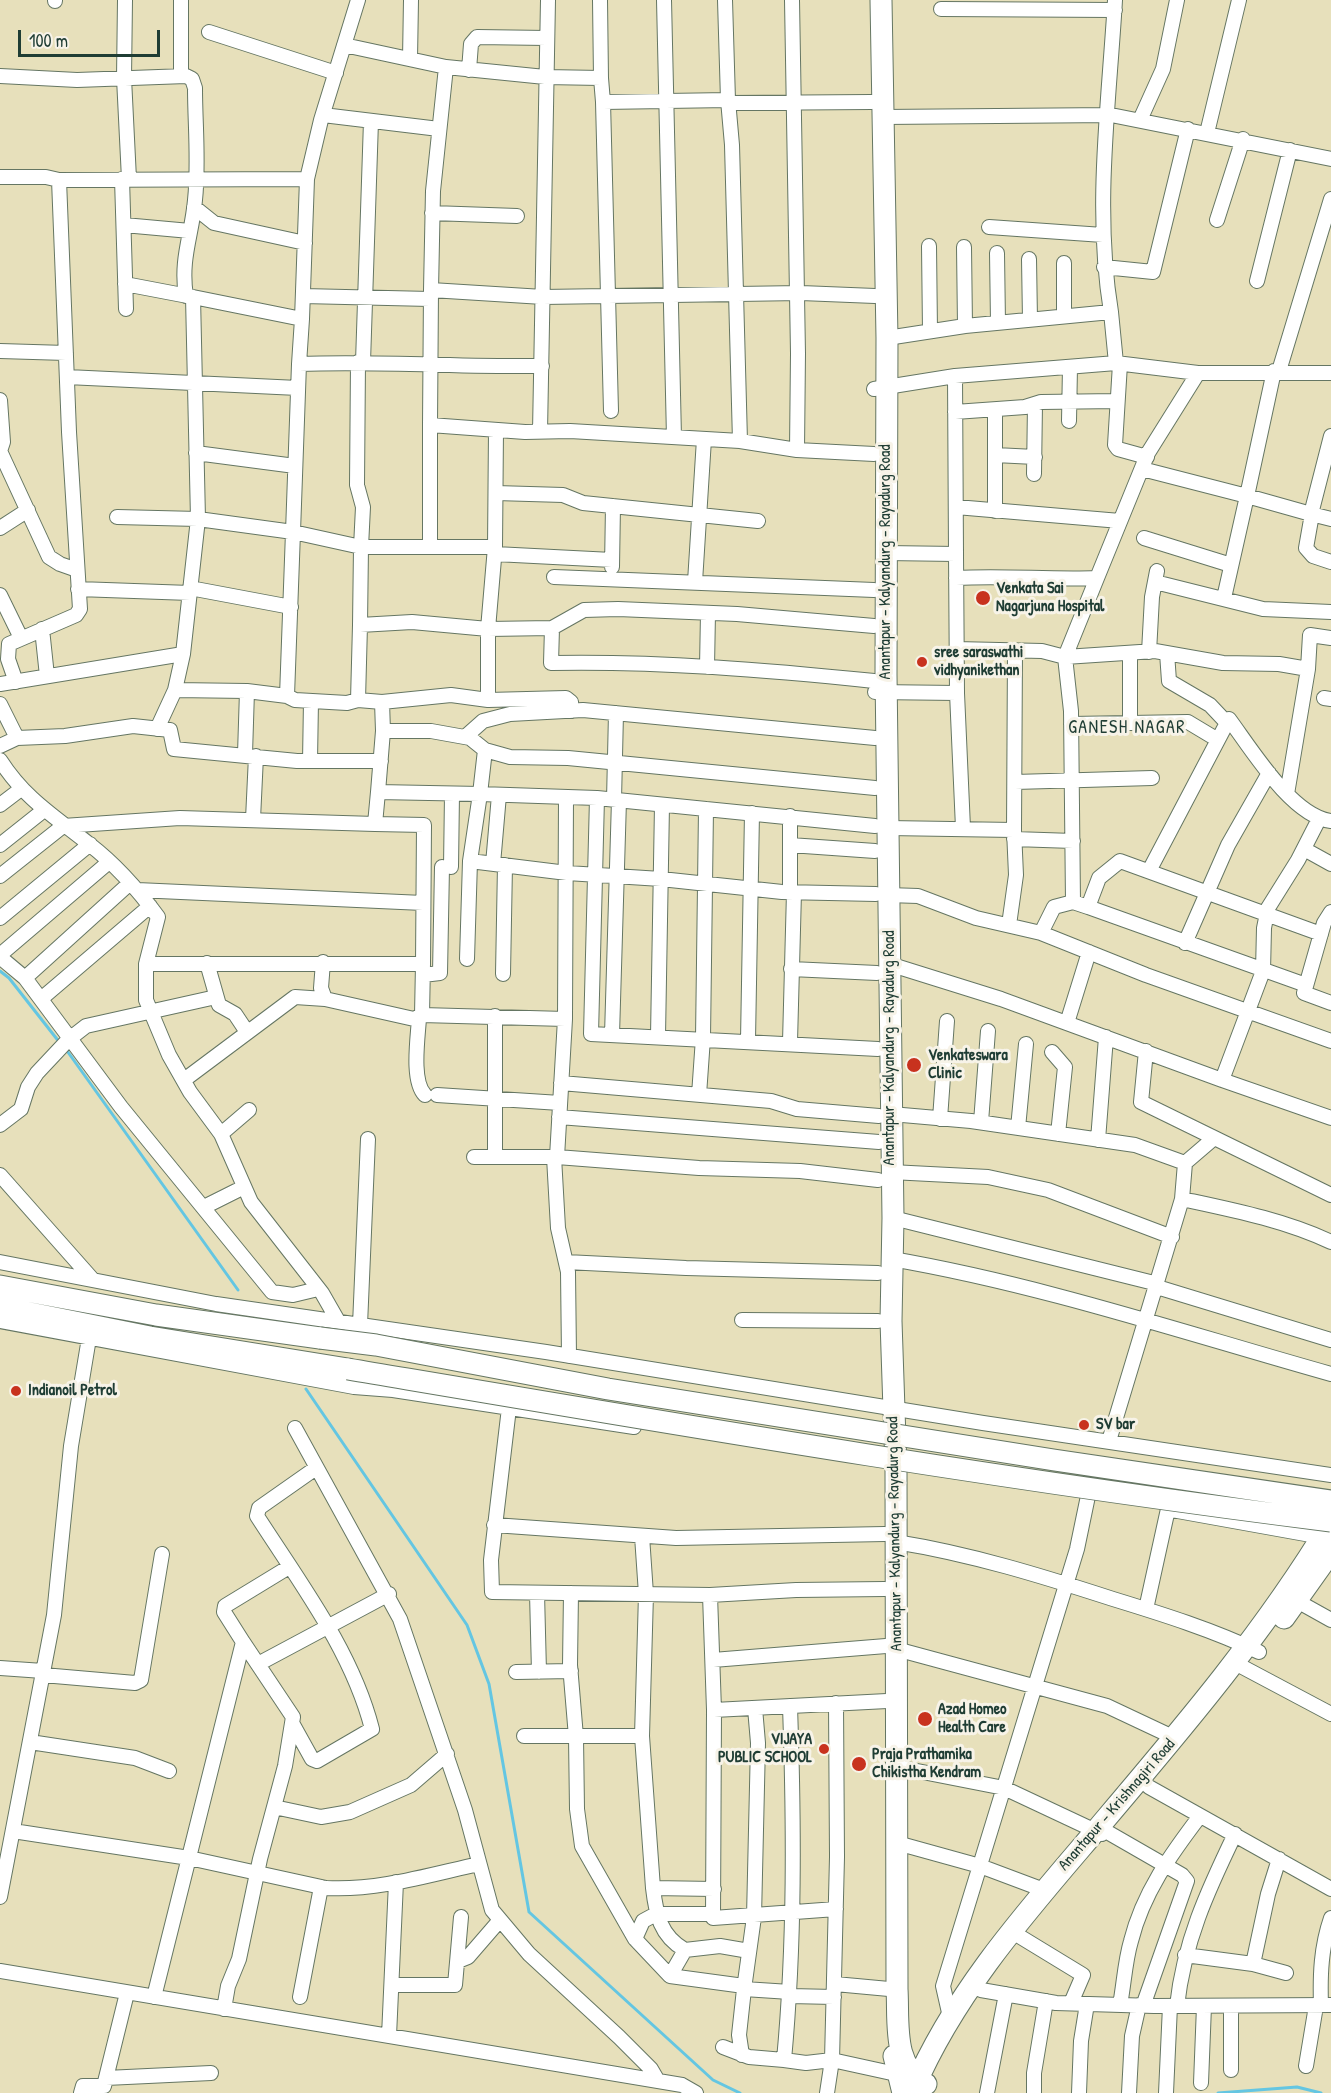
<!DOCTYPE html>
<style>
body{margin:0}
#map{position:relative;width:1331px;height:2093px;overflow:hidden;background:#e7e0bb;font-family:"Patrick Hand",sans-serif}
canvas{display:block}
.scale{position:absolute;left:18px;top:30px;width:142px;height:27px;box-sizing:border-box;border:3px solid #1f3d34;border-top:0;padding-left:8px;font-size:18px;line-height:21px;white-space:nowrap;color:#1f3d34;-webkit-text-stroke:4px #f7f3e8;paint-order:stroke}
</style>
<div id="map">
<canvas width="1331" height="2093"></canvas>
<div class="scale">100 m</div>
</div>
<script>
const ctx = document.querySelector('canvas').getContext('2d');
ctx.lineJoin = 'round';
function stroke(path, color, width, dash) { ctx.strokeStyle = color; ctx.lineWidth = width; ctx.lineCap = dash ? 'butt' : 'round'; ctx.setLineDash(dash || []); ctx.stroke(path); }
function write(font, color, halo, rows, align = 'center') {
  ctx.font = font + ' "Patrick Hand",sans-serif'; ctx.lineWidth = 6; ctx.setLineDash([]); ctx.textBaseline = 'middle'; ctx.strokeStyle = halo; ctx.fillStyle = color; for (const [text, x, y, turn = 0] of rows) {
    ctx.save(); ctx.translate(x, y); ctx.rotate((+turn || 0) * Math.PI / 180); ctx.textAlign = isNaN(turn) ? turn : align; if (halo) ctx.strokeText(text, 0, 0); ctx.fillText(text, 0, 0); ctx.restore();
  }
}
stroke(new Path2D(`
 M0,971l9,7 51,65
 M65,1048l173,242
 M306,1389l161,236 22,59 40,228 184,168 27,13
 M1218,2093l79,-6 24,6`), '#64c6e2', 3);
const minor = new Path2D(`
 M125,0l-1,78 5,101
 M181,0v76
 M600,0l1,78
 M664,0l10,437
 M725,0l3,100
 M792,0l6,353 -1,97
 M55,1v-1
 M941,9l174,1
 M209,32l127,41
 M344,45l102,22 -13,124 -2,99
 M410,59l1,-59
 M446,67l99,10 56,1 2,24 125,-2 4,45 8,296
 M469,70l2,-26 6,-7 70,1
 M0,76l77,4 109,-4 6,3 3,9c0,36 4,75 0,112 -3,35 -15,59 -9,96
 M603,102l8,309
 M728,103l144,-1
 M323,115l116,14
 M883,117l228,-2 220,44
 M1140,120l23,-51 14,-69
 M1207,133l32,-133
 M0,177h46l13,3
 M122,179l4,130
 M307,179l14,-59 37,-120
 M194,207l20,16 91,20
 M432,213l85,3
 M1217,220l26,-81
 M124,225l66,6
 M989,227l114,8
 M929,246l1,85
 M964,247l1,79
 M997,253l1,70
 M1029,259l1,61
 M1064,263v53
 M1104,267l49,5 35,-143
 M1257,281l33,-131
 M125,284l68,13
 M303,296l127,3
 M1111,312c-17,-103 -2,-209 4,-312
 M887,338l78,-12 146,-14 5,51
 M0,351l66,2
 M358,362l-1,123 6,22 -2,40 -68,-15 -6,164 -40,-5 -72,-1 8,-36 15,-135 95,13 6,-168c81,-3 162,3 243,2
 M363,362l8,-241
 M1120,364l-5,81 3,4 29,8
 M1274,371l-27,125 64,18 20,-78
 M1279,371l52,-172
 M67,377l231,11
 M874,389l81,-13
 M0,400l3,42 -3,9 49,106 11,7 17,6
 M995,410v101
 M955,412l70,-5 16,-5 76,-1
 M1069,421l1,-54
 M430,425l1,-135 112,7 258,-4 74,3
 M540,432l8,-432
 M196,453l99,13
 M995,455l40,2
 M1142,469l105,27 -23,102
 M1034,474l1,-70
 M496,493l67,2 20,8 175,18
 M956,507l164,14
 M1311,514l20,5
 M1312,514l-6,34 7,8 18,6
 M117,517l81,2 -5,-222 109,22 -3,45
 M0,528l28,-18
 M1144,538l87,27
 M430,547v-122l95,7 45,-1 170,10 57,9 77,4
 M495,547l1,-117
 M886,553l70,1 1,139 6,135
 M495,554l117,6
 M956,554l-1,-178 161,-13 82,10h133
 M612,567l1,-61
 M554,577l320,13
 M956,578c47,-3 93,2 141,0l-32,79 6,54 2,191
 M1097,578l51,-125 50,-80
 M695,582l9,-143
 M1155,582l108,27 68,3
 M190,588l101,19
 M78,589l112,4
 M0,595l21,43
 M360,625l1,-78h134l-7,82 64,-1 -1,35c108,-2 216,7 323,18
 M552,628l32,-18 34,-1 119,5 137,12
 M42,629l5,47
 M956,649l86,2 23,6 90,-6 68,12 56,1 29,5 -21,125
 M1149,652l3,-55 5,-26
 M1167,653l2,28 41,24 17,18
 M707,667l1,-54
 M1308,669l2,-34 21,3
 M16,682l-8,-23 1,-15 67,-29 4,-6 -11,-177 -10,-252 248,-1 -5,140
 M0,684l183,-30
 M875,692l82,1
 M287,696l8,4 52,3 11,-3
 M1324,698l7,1
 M488,700l78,-2 5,4 1,9
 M382,702l-24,-2 2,-75 52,-3 76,7v71l-37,-5 -69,7 1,29
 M0,704l17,34
 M1130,723v-70
 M1071,724l117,-2 30,18
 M157,729l18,-39
 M465,737l18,-16 27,-7 73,-4 292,28
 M0,746l17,-8 48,-2 68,-10 37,4 4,19 123,12h84
 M485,750l25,7 58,1 307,30
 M245,754l2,-63
 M0,760c25,39 54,56 89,84 26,20 50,47 69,73l-12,47v36l23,55 21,37 31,42 30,68 71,91 16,28
 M310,761l1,-60
 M1015,782l137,-4
 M378,792l5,-61h48l39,7 15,12 -5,44 -102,-2 -3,32 49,1 -1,139
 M597,798l-6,236 287,15
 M614,800l2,-87
 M0,805l21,-16
 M253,819l3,-63
 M888,828l126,2 2,45 -7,50
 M1014,830l1,-180
 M1014,839l59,2
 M0,845l44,-35
 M790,845l85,6
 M1304,849l27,15
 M470,861l10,-67 117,4 109,11
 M493,864l6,-69
 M451,867l1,-73
 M1149,871l80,-152c23,31 63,97 102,102
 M0,876l63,-50 117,-8 195,6
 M137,890l286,13
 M790,893v-77
 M888,895l30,1 58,22 65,15 13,-26 19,-5 15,5 11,-29 21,-17 201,73
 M1088,907l218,78
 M1331,912l-7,11 -20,70 27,10
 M0,918l90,-74
 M1041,933l105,42 185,66
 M1185,943l43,-98 41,-72
 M0,955l109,-93
 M0,957l25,21 96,129 151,185 21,3 25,-6
 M467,959l3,-98 97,12 94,6 121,13 94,2
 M323,962l-2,26 4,11 89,20 8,-4
 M207,963l12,42 16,9 12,18
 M146,964h277l-1,51 143,4
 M889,964l112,35 221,81 41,-109 1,-43 4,-20 30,-48 21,-41
 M791,969l86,4
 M503,974l2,-109
 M423,975l17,-2 2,-106
 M25,978l105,-95
 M41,999l109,-93
 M495,1016v141
 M419,1018c-1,19 -8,63 6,77
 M1067,1023l22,-71
 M612,1035l7,-235
 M658,1036l4,-231
 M748,1040l4,-227
 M790,1042l4,-150
 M1146,1051l-5,51 190,93
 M1052,1052l13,15 -7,67
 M184,1080l111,-83 30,2
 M1222,1080l109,38
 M561,1083l210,18 26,8 82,7
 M437,1095l123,8
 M699,1095l4,-57 3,-229 169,17
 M891,1114l80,7 164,24 50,18 -3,36
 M559,1117l320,25
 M940,1119l7,-98
 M981,1122l7,-91
 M0,1125l21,-16 7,-22 9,-14 31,-33 18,-14 130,-29
 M1018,1128l8,-84
 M221,1134l28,-24
 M1098,1140l8,-103
 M474,1157h83l142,11 101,3 78,9
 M554,1157l4,71 10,44 1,84
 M557,1157l8,-138 1,-222
 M1185,1163l28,-24
 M891,1172l97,5 60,13 124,47
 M0,1175l93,105
 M204,1207l40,-20
 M893,1218l265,66
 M892,1259c150,26 293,74 439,115
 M0,1262l216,42 330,48 437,71 348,52
 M566,1262l120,6 192,5
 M1157,1287l174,53
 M742,1320l136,1
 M0,1321l354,66 39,3 241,37
 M360,1325l8,-186
 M509,1408l-18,152 1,32 218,3 86,-5 89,-1
 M295,1428l105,191 65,191 27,100 37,44 90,83 32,32 7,12
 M1109,1441l73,-242c51,11 102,21 149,43
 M1172,1510l150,27
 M494,1525l182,13 209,-4
 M896,1542c75,12 146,34 217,57 49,15 100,31 146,53
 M537,1593l2,79
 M571,1593l-1,72 6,72 1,72 5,37 53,93 35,37 15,-26 35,-4 29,5
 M710,1595l4,115
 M1297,1601l34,19
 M1146,1609l22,-100
 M243,1642l-19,-30 1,-6 64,-39
 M896,1649l211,57 68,32
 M713,1660l173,-14
 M1235,1663l96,51
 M258,1664l131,-70
 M0,1668l43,3
 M516,1672l55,-1
 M43,1675l92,8 6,-3 21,-126
 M836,1703l1,154 -5,203 64,14
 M790,1706c4,118 5,236 -6,354l22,3 26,-3 -5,33
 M755,1708l3,35 -4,174 -10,72 46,3
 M292,1723l20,36 5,2 55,-32c-20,-78 -72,-146 -115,-213l2,-8 57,-40
 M524,1736h118l4,-142 -4,-58
 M642,1736l11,152 61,1
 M30,1742l105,16 34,13
 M897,1767l107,21 98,46
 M1149,1787l182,102
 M274,1807l47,10 29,-5 61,-27 36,-31
 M13,1831l176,27 137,30c51,3 103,-13 153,-24
 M1109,1833l73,42 5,6 -44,125
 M897,1843l83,23 64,24
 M653,1888c3,26 7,48 32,62
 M0,1897l54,-282 17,-169 18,-108
 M836,1909l-123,9 1,-208 173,-9
 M1019,1936l64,39 -12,28
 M635,1939l8,-18 13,-7h57
 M1185,1955l68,9 33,9
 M458,1961l10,-4 32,-37
 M1253,1964l15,-70 11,-35
 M0,1971l682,114 14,8
 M670,1976l74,10
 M835,1984l54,5
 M392,1985h63l6,-68
 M981,1990l75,13 98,3 177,-1
 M790,1996l44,1
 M154,1997l89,-355 50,75 -8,49 -25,93 -21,100 -11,27 -4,23
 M300,1997l21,-110
 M1120,2005c4,-21 5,-44 11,-64 12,-48 40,-87 69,-125
 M1321,2005c-1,-30 0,-58 10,-87
 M1177,2006c7,-64 30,-114 58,-172
 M950,2017l-7,-31 134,-437 11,-53
 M389,2036l7,-154
 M723,2047l26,10 35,3
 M742,2055l-3,-20 5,-46
 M1306,2066l10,-60
 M1231,2070v-64
 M106,2078l105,-5
 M1201,2083l3,-77
 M81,2093l2,-7h21l23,-93
 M987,2093l19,-99
 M1034,2093v-20l12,-72
 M1079,2093l2,-52 6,-37
 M1129,2093l3,-57 7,-31
 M1166,2093l4,-87`);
const highway = new Path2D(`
 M881,0l6,338 -1,336 7,544 -2,103 5,148 1,520c2,34 -5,77 29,95
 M0,1286l156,29 164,23
 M0,1307l150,30 198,32
 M1284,1618l47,-66
 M894,2056l9,37
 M913,2090c42,-99 116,-181 185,-262 83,-98 166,-195 233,-306`);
stroke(minor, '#657663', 16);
stroke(highway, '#657663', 23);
stroke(minor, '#fff', 14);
stroke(highway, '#fff', 21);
const highwayBridge = new Path2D(`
 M320,1338l56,7 232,44 446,71 277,41
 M348,1369c327,55 654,111 983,152`);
stroke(highwayBridge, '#657663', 23, []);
stroke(highwayBridge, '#fff', 21);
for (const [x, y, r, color] of [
 [983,598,8,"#c8321e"],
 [922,662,6,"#c8321e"],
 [914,1065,8,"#c8321e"],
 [16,1391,6,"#c8321e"],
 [1084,1425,6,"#c8321e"],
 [925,1719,8,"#c8321e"],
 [824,1749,6,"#c8321e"],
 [859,1764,8,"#c8321e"]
]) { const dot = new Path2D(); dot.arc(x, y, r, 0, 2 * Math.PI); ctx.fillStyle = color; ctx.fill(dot); stroke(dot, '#f7f3e8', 2); }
write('16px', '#1f3d34', '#f7f3e8', [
 ["Anantapur - Kalyandurg - Rayadurg Road",886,562,-90],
 ["Anantapur - Kalyandurg - Rayadurg Road",890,1048,-90],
 ["Anantapur - Kalyandurg - Rayadurg Road",895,1534,-91],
 ["Anantapur - Krishnagiri Road",1117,1805,-49]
]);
write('bold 16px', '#1f3d34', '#f7f3e8', [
 ["Venkata Sai",996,589],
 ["Nagarjuna Hospital",996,607],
 ["sree saraswathi",934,653],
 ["vidhyanikethan",934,671],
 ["Venkateswara",928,1056],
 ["Clinic",928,1074],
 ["Indianoil Petrol",28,1391],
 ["SV bar",1096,1425],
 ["Azad Homeo",938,1710],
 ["Health Care",938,1728],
 ["VIJAYA",812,1740,"right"],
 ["PUBLIC SCHOOL",812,1758,"right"],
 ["Praja Prathamika",872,1755],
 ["Chikistha Kendram",872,1773]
], 'left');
ctx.letterSpacing = '1.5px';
write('18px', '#1f3d34', '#f7f3e8', [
 ["GANESH NAGAR",1127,728]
]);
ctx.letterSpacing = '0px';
</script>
